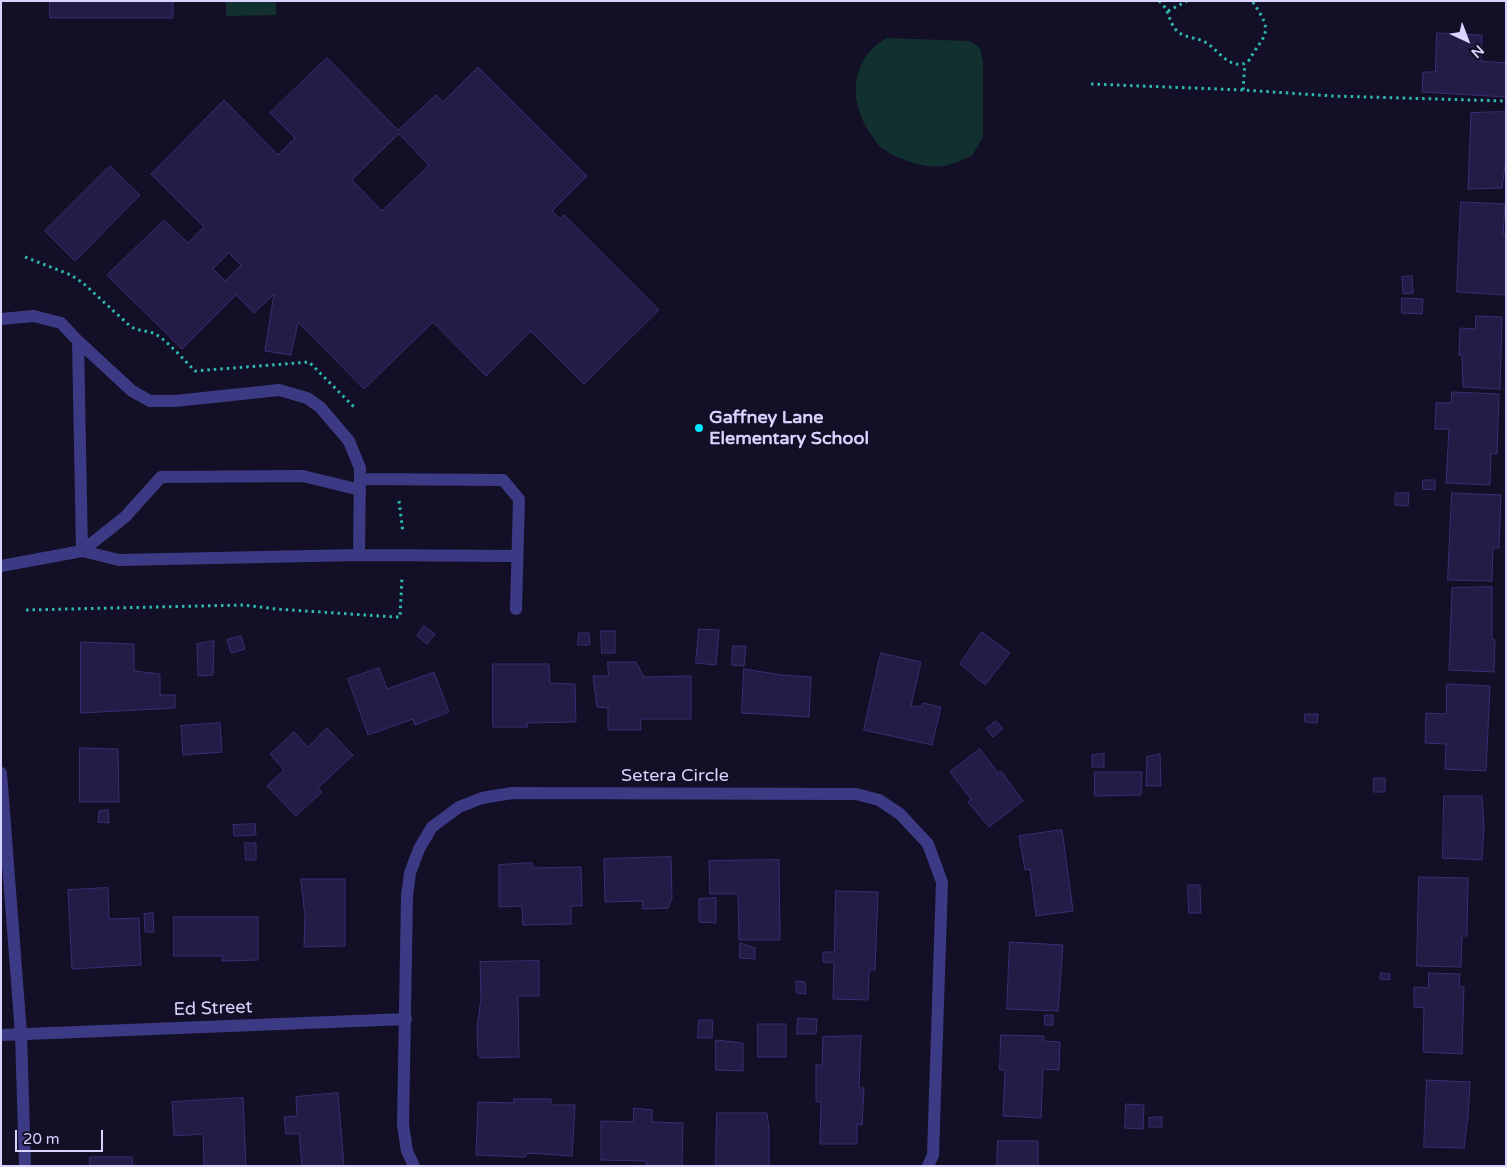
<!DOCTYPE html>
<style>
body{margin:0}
#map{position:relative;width:1507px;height:1167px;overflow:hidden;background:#130f26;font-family:"Varela Round",sans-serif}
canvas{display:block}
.frame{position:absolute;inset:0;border:2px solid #d9d4ff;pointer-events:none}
.north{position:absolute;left:1442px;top:15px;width:50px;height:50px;-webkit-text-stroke:4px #130f26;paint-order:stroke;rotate:137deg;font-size:14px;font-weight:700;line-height:20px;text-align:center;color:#d9d4ff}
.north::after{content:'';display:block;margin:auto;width:18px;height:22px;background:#d9d4ff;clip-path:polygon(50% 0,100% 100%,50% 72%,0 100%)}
.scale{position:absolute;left:15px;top:1130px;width:88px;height:22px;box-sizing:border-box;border:2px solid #d9d4ff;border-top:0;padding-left:6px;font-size:15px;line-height:18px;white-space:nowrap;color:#d9d4ff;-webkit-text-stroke:4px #130f26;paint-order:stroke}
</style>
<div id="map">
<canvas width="1507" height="1167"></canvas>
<div class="frame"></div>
<div class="north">N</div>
<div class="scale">20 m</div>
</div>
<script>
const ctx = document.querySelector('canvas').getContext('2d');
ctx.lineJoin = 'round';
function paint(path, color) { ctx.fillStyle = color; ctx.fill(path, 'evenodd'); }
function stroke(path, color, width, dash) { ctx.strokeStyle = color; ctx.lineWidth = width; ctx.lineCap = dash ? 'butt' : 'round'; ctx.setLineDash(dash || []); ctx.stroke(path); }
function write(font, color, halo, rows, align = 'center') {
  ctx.font = font + ' "Varela Round",sans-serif'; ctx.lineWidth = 4.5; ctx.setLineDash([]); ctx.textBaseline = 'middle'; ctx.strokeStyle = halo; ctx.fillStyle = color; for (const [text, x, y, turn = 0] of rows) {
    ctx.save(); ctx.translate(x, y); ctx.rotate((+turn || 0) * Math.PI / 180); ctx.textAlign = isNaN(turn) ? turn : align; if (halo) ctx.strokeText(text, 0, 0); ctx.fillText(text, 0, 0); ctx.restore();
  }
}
paint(new Path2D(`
 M226,1h50v14l-50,1z
 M887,38l83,3 10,7 3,14v75l-11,19c-9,3 -19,9 -29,10 -17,3 -48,-7 -61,-18 -5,-3 -8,-10 -12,-15 -22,-32 -20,-75 17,-95z`), '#12302f');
const building = new Path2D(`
 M50,1h123v17h-123z
 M1437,33l45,2 -1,26 25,2v34l-84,-5 1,-20h12z
 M327,58l71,72 38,-35 7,7 35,-35 109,109 -35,35 8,8 4,-4 95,95 -75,74 -53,-53 -45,45 -53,-54 -69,67 -66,-67 -7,33 -26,-4 9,-57 -20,19 -18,-18 -54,54 -75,-74 57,-55 24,23 16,-16 -53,-53 73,-74 54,55 17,-17 -25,-25zM399,134l30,31 -47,46 -30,-31zM229,253l12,12 -16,16 -12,-12z
 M1506,112v46l-4,30 -34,1 3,-76z
 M110,166l30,29 -65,66 -30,-30z
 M1461,202l44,2 -2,31h3v60l-49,-3z
 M1412,276l1,17 -10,1 -1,-17z
 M1402,298l21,1 -1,15 -20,-1z
 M1476,316l26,1 -2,72 -37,-2 -1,-31 -3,-1 1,-27 15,1z
 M1452,392l47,2 -2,60 -6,-1 -1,32 -44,-2 3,-54h-14l1,-26h15z
 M1423,480h12v10l-12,-1z
 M1396,493h13l-1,13 -13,-1z
 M1452,493l49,2 -2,53h-6l-1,33 -44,-1z
 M1492,587v52l3,1 -1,32 -45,-2 3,-82z
 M424,626l11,8 -8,10 -10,-8z
 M699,629l20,1 -3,35 -20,-2z
 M601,631h14v22h-13z
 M982,632l28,21 -25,32 -25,-21z
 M579,633h10l1,12h-12z
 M241,636l4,13 -14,4 -4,-13z
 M214,641l-1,34 -15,1 -1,-32z
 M81,642l53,2v27l26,3v21h15v13l-94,5z
 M733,646h13l-2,20 -12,-1z
 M881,653l40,9 -10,44 10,1 2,-4 18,4 -9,38 -68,-15z
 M608,662h28l8,15 47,-1v43h-51l1,11h-33v-22l-11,-1 -4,-31h15z
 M493,664h56l1,19 25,1 1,38 -49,1 1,4h-35z
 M379,668l8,21 47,-17 15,40 -34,13 -2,-6 -45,16 -20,-56z
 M744,669l38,6 29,2 -2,40 -67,-4z
 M1447,684l43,2 -4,85 -41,-2 1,-25 -21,-1 1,-30 20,1z
 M1305,714h13l-1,9 -12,-1z
 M996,721l7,8 -10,8 -7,-8z
 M220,723l2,29 -39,3 -2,-29z
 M327,728l26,27 -35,33 4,4 -26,24 -29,-30 17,-16 -14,-16 24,-22 14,15z
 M80,748l38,1 1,53h-39z
 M980,749l18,24 3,-2 22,30 -34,26 -21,-25 3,-3 -21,-27z
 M1104,754v13h-12v-12z
 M1160,754l1,32h-15l1,-29z
 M1095,772h47l-1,23 -46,1z
 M1374,778h11v14h-11z
 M1444,796h38l2,29 -2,35 -39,-2z
 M108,810l1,13 -11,-1 1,-11z
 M255,824l1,11 -22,1 -1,-11z
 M1062,830l11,81 -37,5 -6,-47 -5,1 -6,-34z
 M245,843h11v17h-10z
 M671,857l1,41 -4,10 -26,1 1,-8 -38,1 -1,-43z
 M779,860l1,80h-41l-1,-46h-28l-1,-33z
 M532,863l1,5 48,-1 1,39h-11v18l-48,1 -1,-19 -23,1v-42z
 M1419,877l49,1 -1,58h-5l-1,31 -44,-1z
 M301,879h44v67l-41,1 1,-31z
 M1188,885h12l1,28h-12z
 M108,888l1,31 30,-1 2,47 -69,4 -4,-79z
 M836,891l42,1 -3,78h-6l-1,30 -35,-1 1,-36 -11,-1v-10h11z
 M716,898v25l-17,-1v-23z
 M153,913l1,19h-9l-1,-18z
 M174,917h84v43l-36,1 1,-5h-49z
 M1010,942l53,3 -5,66 -51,-2z
 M740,943l15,5v11l-15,-1z
 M539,961v35h-21l1,61 -38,1 -3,-3 -1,-27 4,-30 -1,-36z
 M1381,973l9,1v6l-10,-1z
 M1429,973l31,1 -1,12 5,1 -2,67 -39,-2 1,-44 -10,-1v-20l14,1z
 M796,981l9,1 1,12 -9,-1z
 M1045,1015h8v10h-8z
 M798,1018l19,1 -1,15h-19z
 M699,1020h14l-1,18h-14z
 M758,1024h28v33h-28z
 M1001,1035l43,1v5l16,1 -1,28 -16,-1 -2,49 -38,-2 2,-46h-5z
 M861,1036l-2,52h5l-2,37 -5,-1v20h-37l1,-43 -5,1v-37h6l1,-28z
 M716,1040l27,3v28l-27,-1z
 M1427,1080l43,2 -2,33 -4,33 -40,-1z
 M338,1093l6,73h5h-47l-3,-32h-13l-2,-17 13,-1 -1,-19z
 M243,1098l3,68h-42l-1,-32 -29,2 -2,-34z
 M514,1099h37v6h24l-3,51 -45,-3 -2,4 -49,-2 2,-53 36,1z
 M1126,1104l18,1 -1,24 -18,-1z
 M634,1108l18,2v12l31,1 -1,43h-36v-5l-45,-1v-39l32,1z
 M717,1113h50l2,17v36h-53z
 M1162,1117v10h-13v-9z
 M998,1141h40v25h-41z
 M90,1157h42l1,9h-43z`);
paint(building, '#241b47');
stroke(building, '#3b2d73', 1);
stroke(new Path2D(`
 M1159,1c11,8 9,21 18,30 7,7 19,6 28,11 14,8 24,29 43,20 16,-29 28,-27 4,-61
 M1168,11l19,-10
 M1091,84l152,6 90,6 173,5
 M1243,90l2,-26
 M25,257l46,18 12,8 47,43c7,5 14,4 23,7 11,4 32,28 42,38l114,-9 47,47
 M399,501l4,32
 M26,610l218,-5 32,4 119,8h5l2,-40`), '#2fb8b0', 3, [2.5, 4]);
stroke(new Path2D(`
 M1,319l33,-3 27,7 17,18 54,50 18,10h25l104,-11 28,8 13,9 29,34 11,27 -1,87
 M78,341l4,210
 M360,479l143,1 16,19 -3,110
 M82,551l43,-34 36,-40 142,-1 57,14
 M1,566l81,-15 37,9 240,-5 158,1
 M1,773l20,261 4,132
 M1,1035l405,-16
 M414,1166l-7,-15 -4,-26 4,-229 3,-23 9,-24 13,-22 27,-20 23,-9 30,-5 344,1 23,6 21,14 28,30 14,38 -9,273 -5,11`), '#3d3a85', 12);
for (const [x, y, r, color] of [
 [699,428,5,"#00e5ff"]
]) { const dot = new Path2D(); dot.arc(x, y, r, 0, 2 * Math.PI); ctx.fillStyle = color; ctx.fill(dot); stroke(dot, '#130f26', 2); }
write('bold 18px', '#d9d4ff', '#130f26', [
 ["Gaffney Lane",709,418],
 ["Elementary School",709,439]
], 'left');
write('18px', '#d9d4ff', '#130f26', [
 ["Setera Circle",675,776],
 ["Ed Street",213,1009,-2]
]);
</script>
